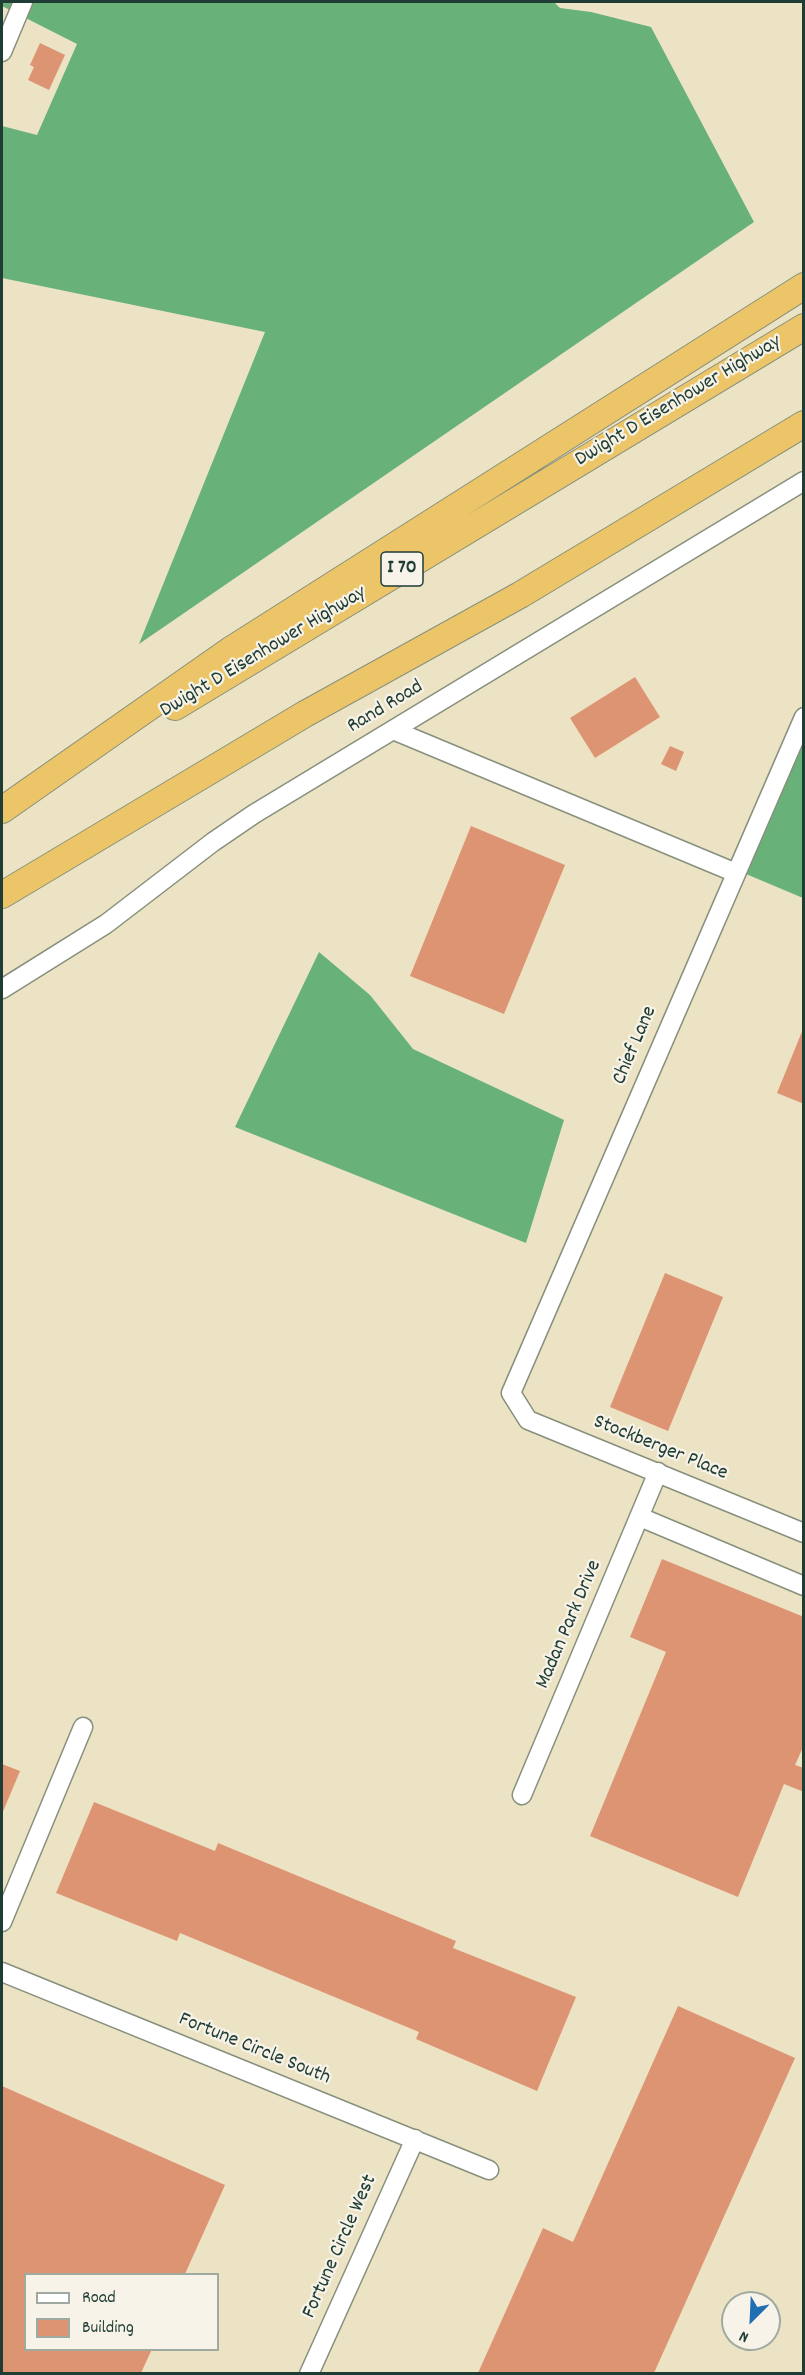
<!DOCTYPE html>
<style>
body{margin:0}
#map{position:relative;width:805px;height:2375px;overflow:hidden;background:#ece3c5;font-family:Dekko,sans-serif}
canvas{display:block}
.frame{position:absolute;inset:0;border:3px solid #1f3d34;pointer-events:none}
.legend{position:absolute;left:24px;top:2273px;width:195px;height:78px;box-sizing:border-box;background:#f7f3e8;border:2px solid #a1aaa0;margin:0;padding:8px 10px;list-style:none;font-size:18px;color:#1f3d34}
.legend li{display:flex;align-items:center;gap:12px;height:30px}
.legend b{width:30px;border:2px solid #a1aaa0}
.north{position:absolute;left:721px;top:2291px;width:60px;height:60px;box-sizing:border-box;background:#f7f3e8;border:2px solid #a1aaa0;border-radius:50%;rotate:204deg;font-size:16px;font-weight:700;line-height:24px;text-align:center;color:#1f3d34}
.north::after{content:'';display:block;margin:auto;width:21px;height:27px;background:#1f6fb2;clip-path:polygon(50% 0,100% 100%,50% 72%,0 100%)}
</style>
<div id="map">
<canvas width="805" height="2375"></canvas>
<div class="frame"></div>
<ul class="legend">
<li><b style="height:8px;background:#fff"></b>Road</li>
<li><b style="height:16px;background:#dd9472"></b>Building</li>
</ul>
<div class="north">N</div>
</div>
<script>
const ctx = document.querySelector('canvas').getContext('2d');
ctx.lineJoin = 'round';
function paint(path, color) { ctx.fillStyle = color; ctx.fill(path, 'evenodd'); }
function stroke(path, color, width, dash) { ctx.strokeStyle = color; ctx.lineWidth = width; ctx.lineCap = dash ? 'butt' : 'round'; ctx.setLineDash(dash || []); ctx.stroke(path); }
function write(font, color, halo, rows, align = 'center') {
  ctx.font = font + ' Dekko,sans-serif'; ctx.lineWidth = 4.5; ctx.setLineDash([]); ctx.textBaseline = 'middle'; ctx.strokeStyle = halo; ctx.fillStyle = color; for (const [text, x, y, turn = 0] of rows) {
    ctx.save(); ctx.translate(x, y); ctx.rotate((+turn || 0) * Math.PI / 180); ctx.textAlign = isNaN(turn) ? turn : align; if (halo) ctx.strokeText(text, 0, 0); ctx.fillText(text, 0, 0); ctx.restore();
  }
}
paint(new Path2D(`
 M2,2h552l6,6 31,4 60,15 103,195 -615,422 126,-312 -263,-54v-152l35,9 40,-91 -75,-38z
 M803,736v162l-57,-24 7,-31z
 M319,952l51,43 43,54 151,71 -38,123 -291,-116z`), '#68b279');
paint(new Path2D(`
 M40,43l25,12 -16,35 -21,-10 6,-13 -4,-2z
 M635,677l25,40 -65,41 -25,-40z
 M670,746l14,6 -8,19 -15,-7z
 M471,826l94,39 -61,149 -94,-38z
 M803,1029h1v75l-27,-11z
 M665,1273l58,24 -55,134 -58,-24z
 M662,1559l142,58v128l-9,20 9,3v24l-20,-8 -46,113 -148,-61 76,-184 -36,-15z
 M2,1764l18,7 -18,43z
 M94,1802l121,49 3,-8 238,98 -3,7 123,49 -39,94 -121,-52 3,-7 -239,-99 -3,8 -121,-48z
 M678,2006l117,52 -141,315h-176l65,-145 30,14z
 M2,2086l223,99 -40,89h-159v75h126l-11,24h-139z`), '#dd9472');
const minor = new Path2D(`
 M2,52l21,-50
 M804,717l-293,676 17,27 276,113
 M393,730l343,143
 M2,989l104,-65 107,-82 41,-28 550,-333
 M640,1517l164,69
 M522,1795l136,-323
 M2,1922l81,-195
 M2,1972l487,198
 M309,2374l106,-235`);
const highway = new Path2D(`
 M175,707l629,-380
 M2,810l230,-161 572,-363
 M2,895l303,-181 215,-119 284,-171`);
stroke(minor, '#86907c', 21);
stroke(highway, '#86907c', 28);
stroke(minor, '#fff', 18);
stroke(highway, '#edc569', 26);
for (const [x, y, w] of [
 [402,569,42]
]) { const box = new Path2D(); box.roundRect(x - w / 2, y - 17, w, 34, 4.5); ctx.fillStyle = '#f7f3e8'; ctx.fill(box); stroke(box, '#1f3d34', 1.5); }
write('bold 20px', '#1f3d34', null, [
 ["I 70",402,569]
]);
write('21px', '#1f3d34', '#f7f3e8', [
 ["Dwight D Eisenhower Highway",679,402,-31],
 ["Dwight D Eisenhower Highway",264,653,-31],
 ["Rand Road",386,708,-31],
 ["Chief Lane",636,1046,-67],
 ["Stockberger Place",660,1449,22],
 ["Madan Park Drive",570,1625,-67],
 ["Fortune Circle South",254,2050,22],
 ["Fortune Circle West",341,2247,-66]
]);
</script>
